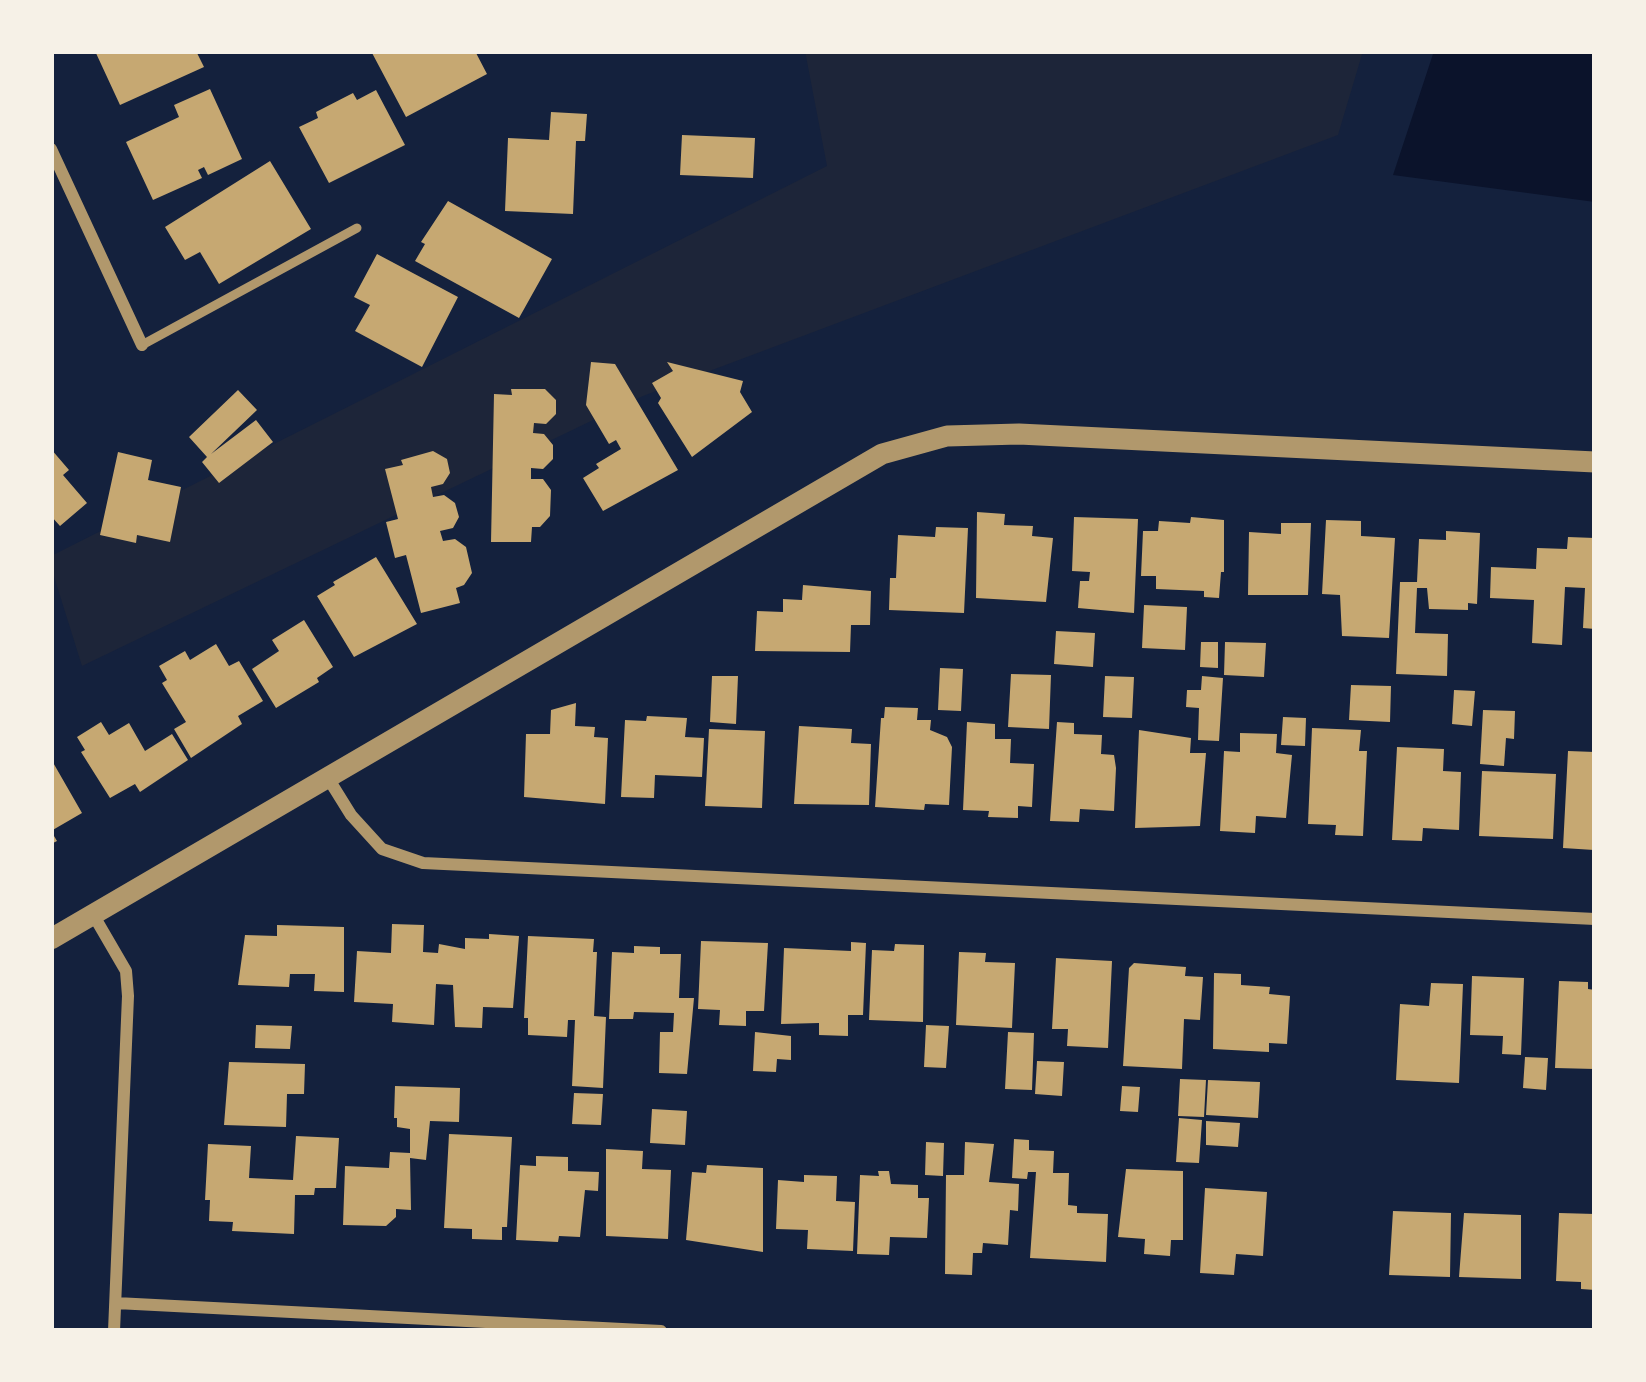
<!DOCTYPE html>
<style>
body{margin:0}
#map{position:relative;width:1646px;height:1382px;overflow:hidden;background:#14213d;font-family:"Golos Text",sans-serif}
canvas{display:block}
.frame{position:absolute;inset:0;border:54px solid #f6f1e7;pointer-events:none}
</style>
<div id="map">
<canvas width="1646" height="1382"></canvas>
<div class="frame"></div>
</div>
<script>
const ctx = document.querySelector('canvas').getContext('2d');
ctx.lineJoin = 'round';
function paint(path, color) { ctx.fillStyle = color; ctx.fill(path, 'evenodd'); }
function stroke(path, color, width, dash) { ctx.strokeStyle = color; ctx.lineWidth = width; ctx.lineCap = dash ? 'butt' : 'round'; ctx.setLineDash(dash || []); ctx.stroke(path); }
paint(new Path2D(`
 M805,51h558l-25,84 -695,261 -561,270 -31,-99v-11l776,-390z`), '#1d2539');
paint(new Path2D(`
 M1434,51h161v151l-202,-27z`), '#0b132b');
paint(new Path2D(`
 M95,51h101l8,16 -84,38z
 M371,51h104l12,23 -81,43z
 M210,89l32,70 -34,16 -4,-8 -6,3 4,8 -49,22 -27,-58 53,-25 -5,-12z
 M376,90l29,55 -76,38 -30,-56 19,-9 -2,-6 37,-19 4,7z
 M551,112l36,2 -2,27h-9l-3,73 -68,-3 3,-73 41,2z
 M682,135l73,3 -2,40 -73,-3z
 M270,161l41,68 -92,55 -19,-32 -15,8 -20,-33z
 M448,201l104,58 -33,59 -104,-57 10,-17 -4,-2z
 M377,254l81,43 -36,70 -67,-36 15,-26 -16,-8z
 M591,362l24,2 63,106 -75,41 -20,-33 16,-10 -3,-4 25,-15 -5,-9 -7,4 -23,-39z
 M667,362l76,19 -3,11 12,20 -60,45 -34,-54 3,-5 -9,-15 21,-12z
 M511,389h34l11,11v14l-10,10 -12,-1 -1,10 11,1 9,11v14l-10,10 -12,-1v11h12l8,11 -1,26 -10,11h-8l-1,15h-40l3,-148 18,1z
 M238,390l19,20 -46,44 45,-34 17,22 -54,41 -17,-21 5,-5 -18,-20z
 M51,449l18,21 -6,5 24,28 -27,23 -9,-10z
 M433,451l14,8 3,14 -7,11 -12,3 2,10 11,-2 11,8 4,14 -6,11 -13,3 3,10 12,-2 11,8 6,26 -8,12 -8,3 4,15 -39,10 -15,-58 -11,3 -9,-36 12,-3 -13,-50 18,-4 -2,-5z
 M118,452l34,8 -4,20 33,7 -11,55 -33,-7 -1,8 -36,-8z
 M977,512l28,2 -1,11 29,1 -1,10 21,2 -7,64 -70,-4z
 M1074,517l64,2 -4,94 -56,-5 2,-27h9l1,-9 -18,-1z
 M1191,517l33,3v52h-3l-2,26 -15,-1v-6l-48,-2v-13h-15l2,-45h15l1,-10 31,2z
 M1326,520l35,1v15l34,2 -6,100 -47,-2 -2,-41 -18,-1z
 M1281,523h30l-3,72h-60l1,-63 32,2z
 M936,527l32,1 -4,85 -75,-3 1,-32h6l2,-43 37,2z
 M1446,531l34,2 -3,71 -9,-1v7l-39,-1 -2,-21h-10l-2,45 33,1 -1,42 -51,-2 4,-92h17l2,-43 27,1z
 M1568,537l27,1v91l-12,-1 2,-40 -20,-1 -3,58 -30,-2 2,-43 -44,-2 1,-31 45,2 1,-21 30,1z
 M376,557l41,67 -63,33 -37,-61 18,-11 -2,-3z
 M803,585l68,6 -1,34h-19l-1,27 -95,-1 2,-40 26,1v-13l19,1z
 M1144,605l43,2 -2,43 -43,-2z
 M304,620l29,47 -16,11 2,4 -43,26 -24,-39 27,-18 -7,-11z
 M1056,631l39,2 -2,34 -39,-3z
 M1201,642h17v26l-18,-1z
 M1225,642l41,1 -2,34 -40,-2z
 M216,644l13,22 10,-5 24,40 -25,15 4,8 -51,34 -17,-29 12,-7 -24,-39 5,-3 -8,-14 26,-15 5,9z
 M940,668l23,1 -2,42 -23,-1z
 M1011,674l40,1 -2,54 -41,-2z
 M712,676h26l-2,48 -26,-2z
 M1105,676l29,1 -2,41 -29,-1z
 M1202,676l21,2 -4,63 -21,-1 1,-32 -13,-1 1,-17h14z
 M1351,685l40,1 -1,36 -41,-2z
 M1454,690l21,1 -3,35 -20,-2z
 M576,703l-1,23 20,1 -1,10 14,1 -3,66 -81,-7 2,-63h24l1,-24z
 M885,707l33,1 -1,12h14l-1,10 17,7 5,10 -3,58 -24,-1 -1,6 -49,-3 6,-89h3z
 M1483,710l32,1 -1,28 -8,-1 -2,28 -24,-2z
 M647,716l40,2 -2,19 19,1 -2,39 -47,-2 -1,23 -33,-1 4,-77 21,1z
 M1283,717l23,1 -1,28 -24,-1z
 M101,722l8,13 20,-12 16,28 27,-17 16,26 -48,32 -5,-8 -25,14 -29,-46 4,-2 -8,-13z
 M967,722l28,2v15h16l-1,24 24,1 -2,43 -14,-1v12l-30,-1 1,-6 -26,-1z
 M1057,722l17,1v11l28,1 -1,19 13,1 2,13 -2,43 -34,-2 -1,13 -29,-1z
 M799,726l53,3 -1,14 20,1 -2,61 -75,-1z
 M1312,728l49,2 -2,21h8l-4,85 -28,-1 1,-10 -28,-1z
 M709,729l56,2 -3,77 -57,-2z
 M1139,730l52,8 -1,15h16l-6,73 -65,2z
 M1240,733l37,1 -1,19 16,2 -6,63 -30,-2 -1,17 -35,-2 4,-80 16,1z
 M1397,747l47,2 -1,22 18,1 -2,58 -36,-2 -1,13 -30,-1z
 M1568,751l27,1 -1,98 -31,-2z
 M51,759l31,54 -31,18 6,10 -6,3z
 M1482,771l74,3 -3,65 -74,-3z
 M392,924l32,1 -1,27 15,1 1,-9 26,5v-11l24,1v-5l30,2 -6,72 -30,-1 -1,21 -27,-1 -2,-42 -17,-1 -2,41 -42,-3 1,-18 -39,-2 3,-51 34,2z
 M277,925l67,2v65l-30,-1 1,-17h-25l-1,13 -51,-2 7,-50 32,1z
 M528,936l66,3 -1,13h4l-3,64 12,1 -3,71 -31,-2 3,-66h-7l-1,17 -39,-2v-17h-4z
 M701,941l67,2 -4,68h-18v15l-27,-1 1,-15 -22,-1z
 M851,942l15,1 -3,72h-15v21l-29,-1v-12l-38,1 3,-76 67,3z
 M895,944l29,1 -1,77 -54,-2 3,-70 22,1z
 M634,946l26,1v7h21l-2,44h15l-7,76 -28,-1 1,-41h13l1,-19 -40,-1 -1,7h-24l3,-67 22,1z
 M959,952l27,1 -1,9 30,1 -3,65 -56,-3z
 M1056,958l56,3 -4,87 -41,-2 1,-17h-16z
 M1134,963l52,4 -1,9 18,1 -3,43 -16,-1 -2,50 -59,-3 6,-98z
 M1214,973l27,1v11l29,2 -1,7 21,2 -3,48 -18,-1v9l-56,-3z
 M1472,976l52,2 -3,77 -19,-1 1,-18 -33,-1z
 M1559,981l29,1v7l7,1v79l-40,-1z
 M1431,983l32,1 -4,99 -63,-3 4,-76 29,2z
 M256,1025l36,1 -2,23 -35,-1z
 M926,1025l23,1 -3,42 -22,-1z
 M755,1032l36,4v24l-14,-1 -1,13 -23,-1z
 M1008,1032l26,1 -2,57 -27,-1z
 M1525,1057l23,1 -2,32 -23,-2z
 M1037,1061l27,1 -2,34 -27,-2z
 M229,1062l76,2 -1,30h-17l-1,33 -62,-2z
 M1180,1079l26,1 -2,37 -26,-1z
 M1208,1080l52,2 -2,36 -52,-3z
 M395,1086l65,2 -1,34 -29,-1 -4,39 -16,-2 1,52 -15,-1v8l-10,9 -43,-1 2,-59 44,2 1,-16 20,1v-24l-13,-2v-9h-3z
 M1122,1086l18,1 -2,25 -18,-1z
 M574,1093l29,1 -2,31 -29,-1z
 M652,1109l35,2 -2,34 -35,-2z
 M1179,1118l23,2 -3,43 -23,-1z
 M1206,1121l34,2 -2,24 -32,-2z
 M449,1134l63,3 -5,90h-5v13l-30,-1v-10l-28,-1z
 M296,1136l43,2 -3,50h-21l-1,7h-19l-1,39 -62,-3 1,-9 -24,-1 1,-21h-5l3,-56 43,2 -2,32 44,2z
 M1014,1139l15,1v10l25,1 -1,22h16l-1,32 9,1v7l31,1 -2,48 -76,-4 6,-86h-8l-1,7 -15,-1z
 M926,1142l18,1 -1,33 -18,-1z
 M965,1142l29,2 -5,38 30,2 -1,27 -8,-1 -2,35 -25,-2 -1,10h-9l-1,22 -27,-1 1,-99h18z
 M606,1149l37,2 -1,18 29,1 -3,69 -62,-3z
 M536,1156l32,1v14l31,1 -1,19 -13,-1 -5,47 -21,-1 -1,6 -42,-2 4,-75 16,1z
 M707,1165l56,3v84l-77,-12 6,-68 14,1z
 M1126,1169l57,2v69h-12l-1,16 -26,-2 1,-15 -27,-2z
 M878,1171h11l2,13 27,1v13h11l-2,40 -37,-1 -1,18 -32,-1 3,-79 19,1z
 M804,1175l33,1 -1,25 19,1 -2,49 -46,-2 1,-19 -32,-1 2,-49 26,2z
 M1205,1188l62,4 -4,64 -27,-2 -2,21 -34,-2z
 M1393,1211l58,2 -1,64 -61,-2z
 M1464,1213l57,2v64l-62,-2z
 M1559,1213l36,1v76l-14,-1v-7l-25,-1z`), '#c6a872');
stroke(new Path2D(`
 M142,345l215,-117`), '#b1986c', 9);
stroke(new Path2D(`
 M51,149l91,196
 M328,778l23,37 31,34 41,14 1172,56
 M94,916l32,55 2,25 -14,335
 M116,1303l545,28`), '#b1986c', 12);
stroke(new Path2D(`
 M51,939l831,-485 65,-18 72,-2 576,28`), '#b1986c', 21);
</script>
